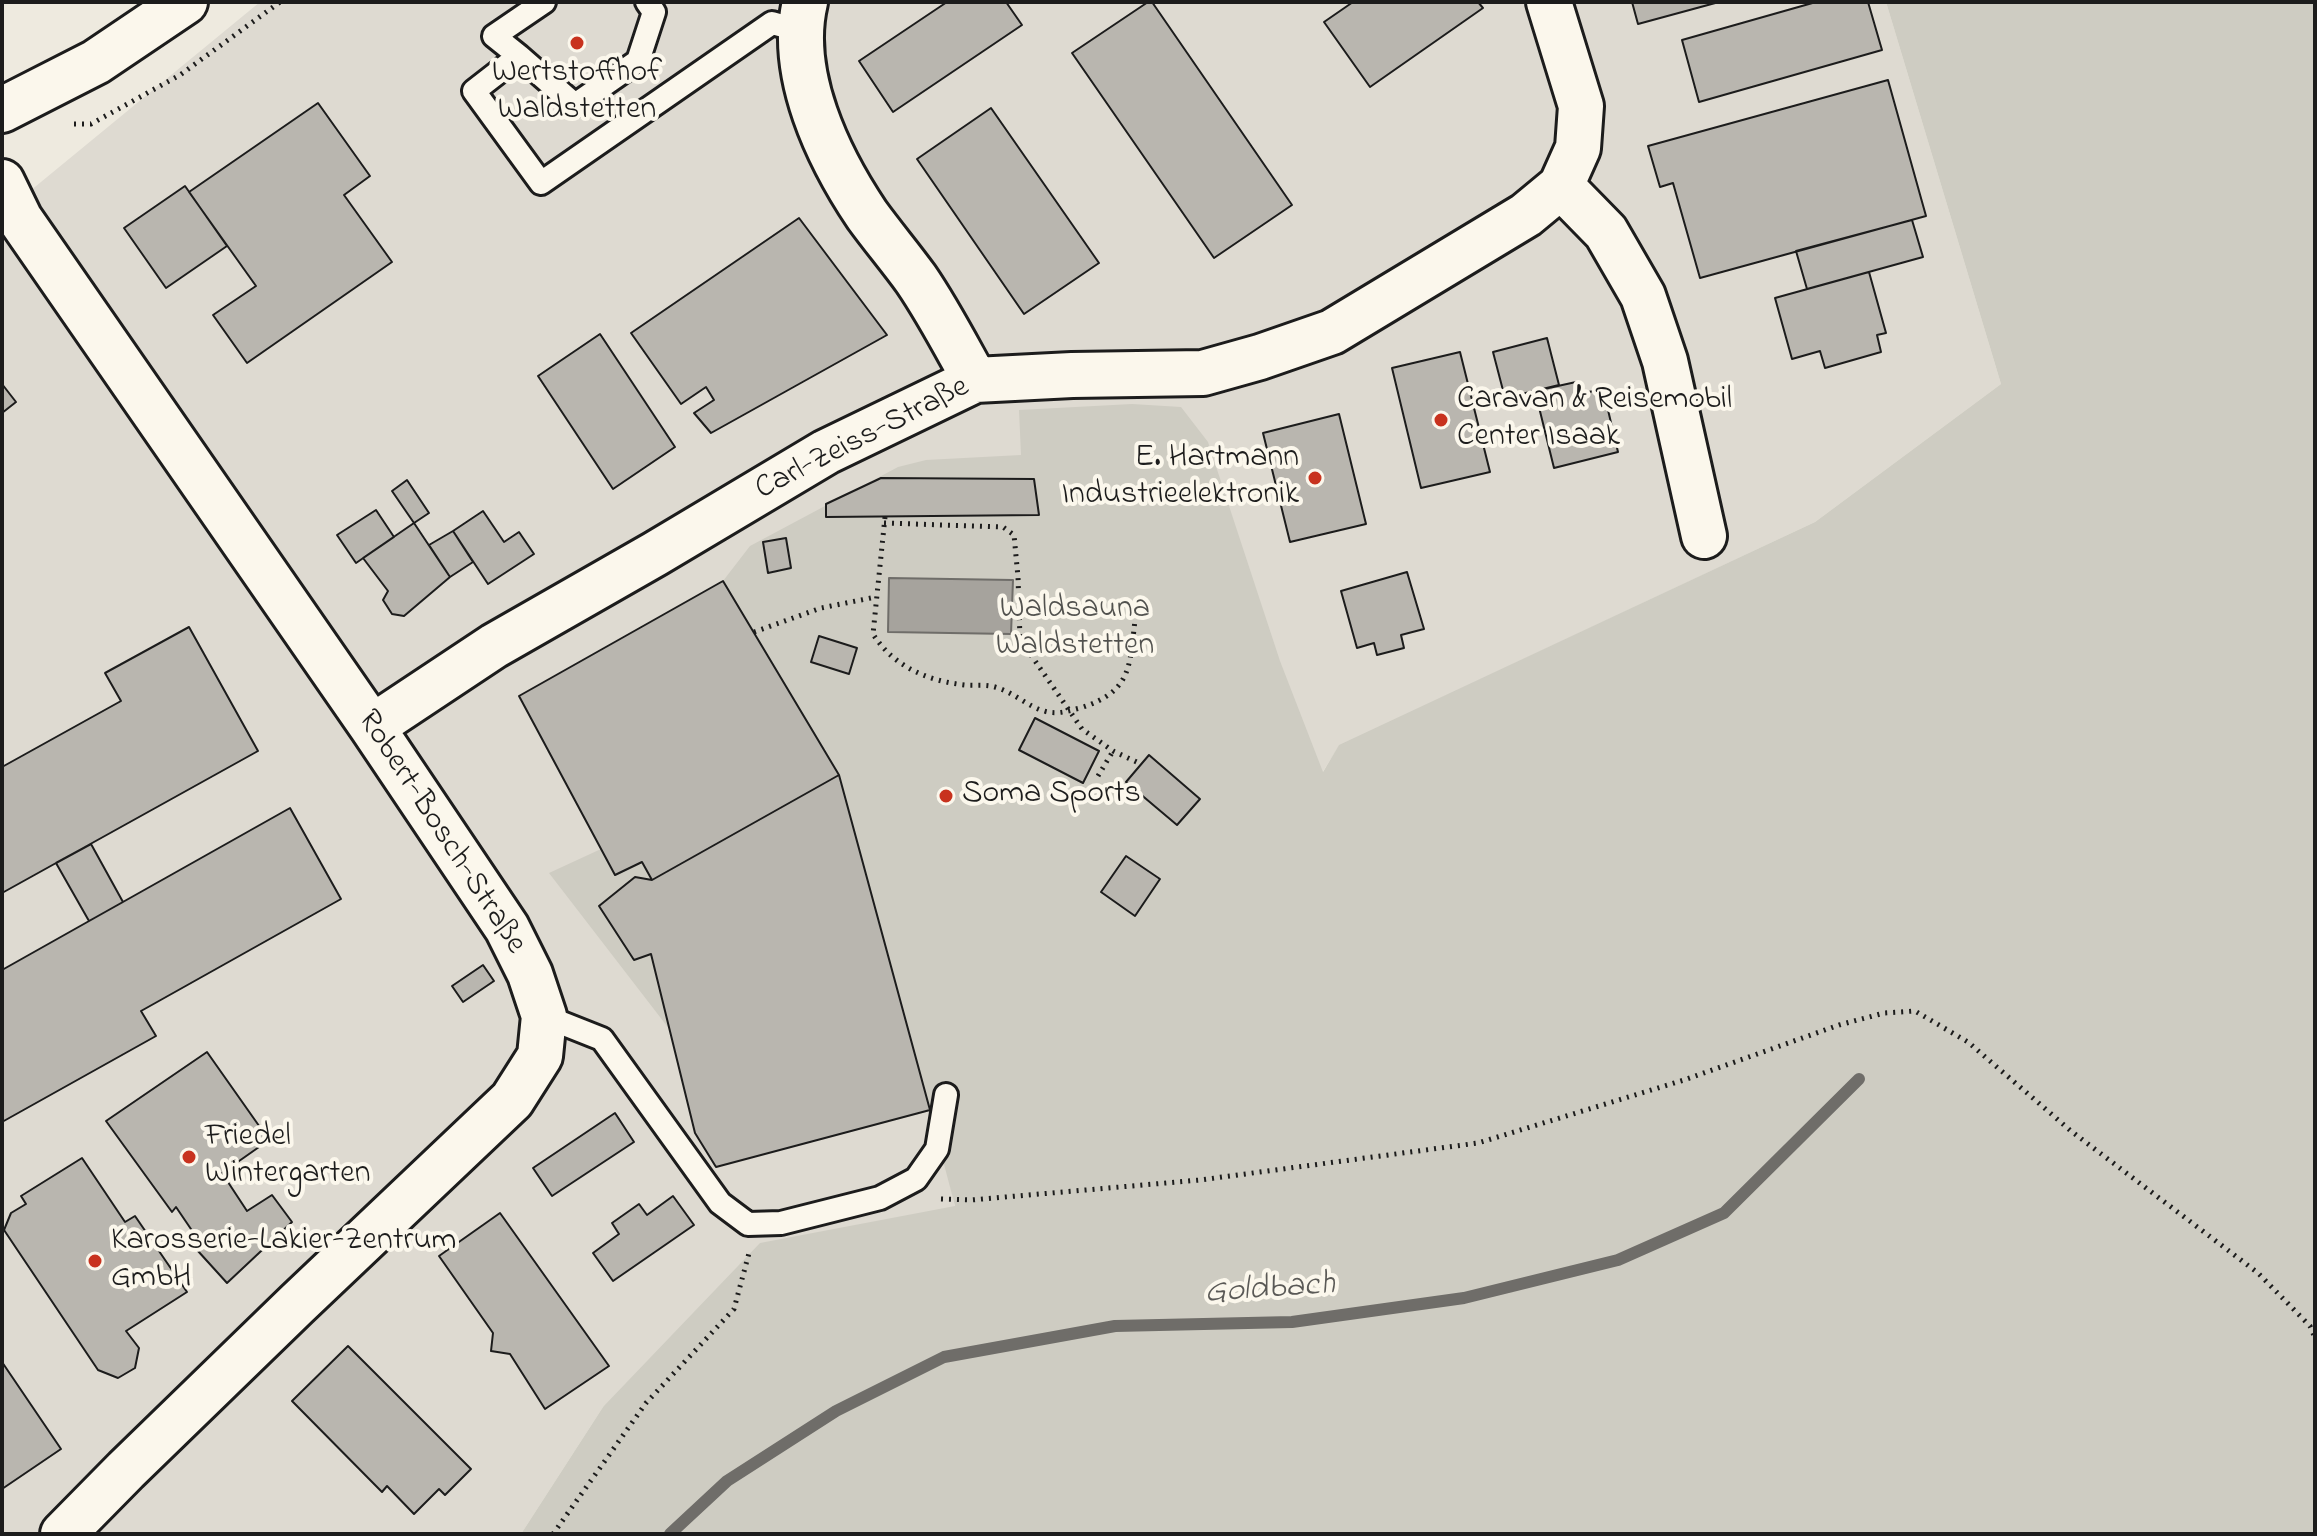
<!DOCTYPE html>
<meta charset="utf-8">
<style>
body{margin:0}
#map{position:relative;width:2317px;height:1536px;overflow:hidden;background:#eeeadf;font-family:"Indie Flower",sans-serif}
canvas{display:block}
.frame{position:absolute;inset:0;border:4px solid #1c1c1c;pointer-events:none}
</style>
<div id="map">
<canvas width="2317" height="1536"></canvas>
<div class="frame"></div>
</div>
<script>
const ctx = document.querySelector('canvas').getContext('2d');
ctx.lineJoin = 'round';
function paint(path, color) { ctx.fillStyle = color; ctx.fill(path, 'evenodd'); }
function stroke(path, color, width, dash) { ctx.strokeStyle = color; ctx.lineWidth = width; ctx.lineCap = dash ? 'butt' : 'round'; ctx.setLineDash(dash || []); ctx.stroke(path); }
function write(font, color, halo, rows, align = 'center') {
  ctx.font = font + ' "Indie Flower",sans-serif'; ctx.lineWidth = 8; ctx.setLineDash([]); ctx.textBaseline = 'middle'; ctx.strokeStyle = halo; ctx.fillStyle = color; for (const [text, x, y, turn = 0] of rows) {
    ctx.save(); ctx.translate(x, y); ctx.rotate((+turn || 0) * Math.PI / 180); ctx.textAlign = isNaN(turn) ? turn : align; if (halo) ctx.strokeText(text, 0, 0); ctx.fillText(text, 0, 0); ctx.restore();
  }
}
paint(new Path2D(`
 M260,2h1626l115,382 -186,138 -476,224 -17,27 -373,406 6,28 -352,200 -82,127h-519v-1320z`), '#dedad1');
paint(new Path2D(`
 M1886,2h429v1532h-1794l82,-127 157,-164 195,-37 -25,-95 -214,56 -21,-34 -25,-103 -121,-157 52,-24 -82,-153 204,-115 27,-35 148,-79 28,-7 95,-5 -2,-45 113,-6 49,3 27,35 72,219 43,111 16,-27 476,-223 186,-138z`), '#ceccc2');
const water = new Path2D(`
 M889,578l124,2 -2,54 -123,-2z`);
paint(water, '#a6a39d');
stroke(water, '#6f6d69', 2);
stroke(new Path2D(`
 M670,1534l57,-53 109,-70 108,-54 171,-31 177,-4 172,-24 154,-38 106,-47 135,-134`), '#6f6d69', 12);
const building = new Path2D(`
 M947,2h59l16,23 -129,87 -34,-51z
 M1148,2h4l140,203 -78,53 -142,-205z
 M1353,2h125l5,6 -113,79 -46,-65z
 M1632,2h87l-81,22z
 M1816,2h52l14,48 -183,52 -17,-62z
 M1888,80l38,136 -226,62 -27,-95 -13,4 -12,-41z
 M318,103l52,73 -26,19 48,67 -145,101 -34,-48 43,-29 -67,-94z
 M991,108l108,155 -75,51 -107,-155z
 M185,186l42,60 -61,42 -42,-60z
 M799,218l88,117 -176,98 -17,-20 20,-13 -8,-13 -25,17 -50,-71z
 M1912,220l11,37 -116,32 -11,-38z
 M1869,272l17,61 -9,2 4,17 -56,16 -5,-17 -28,8 -17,-61z
 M600,334l75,113 -62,42 -75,-113z
 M1547,338l12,47 -54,13 -12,-46z
 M1460,352l30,120 -69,16 -29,-120z
 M1576,382l3,12 24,-5 15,63 -64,16 -19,-77z
 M2,384l14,18 -14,11z
 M1339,414l27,110 -76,18 -27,-109z
 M881,478l153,1 5,36 -213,2v-13z
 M407,480l22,33 -15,10 -22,-32z
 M376,510l18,27 -38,26 -19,-28z
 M483,511l21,31 15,-10 15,22 -46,30 -35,-53z
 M414,523l36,54 -46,39 -12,-2 -9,-14 5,-9 -25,-33z
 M453,531l20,31 -23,15 -21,-32z
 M786,538l5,30 -23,5 -5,-31z
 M1407,572l17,57 -23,6 3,13 -27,7 -3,-12 -17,5 -16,-57z
 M723,581l116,194 -187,105 -10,-18 -27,13 -96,-179z
 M189,627l69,124 -256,142v-126l119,-66 -16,-28z
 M819,636l38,12 -8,26 -38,-12z
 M1035,718l64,33 -16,32 -64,-33z
 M1149,755l51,44 -23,26 -51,-43z
 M839,775l91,335 -214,57 -21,-34 -44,-179 -17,6 -35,-54 36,-29 17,3z
 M290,808l51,91 -200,112 15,25 -154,86v-152z
 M91,844l32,58 -34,19 -33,-58z
 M1126,856l34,23 -25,37 -34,-24z
 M483,965l11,16 -31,21 -11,-16z
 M207,1052l62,88 -47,33 25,38 25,-16 20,27 -65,61 -39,-43 7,-5 -19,-28 -4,5 -66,-91z
 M615,1113l19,29 -82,54 -19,-28z
 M82,1158l43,64 10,-6 52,76 -61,39 13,17 -4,20 -17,10 -20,-8 -94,-140 7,-17 15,-9 -5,-8z
 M673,1196l21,29 -81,56 -20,-28 26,-19 -7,-11 27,-19 8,11z
 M500,1213l109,153 -64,43 -35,-55 -19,-3 2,-18 -54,-77z
 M348,1346l123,123 -26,26 -6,-6 -25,25 -27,-28 -5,6 -90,-91z
 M2,1362l59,87 -59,40z`);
paint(building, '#b9b6af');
stroke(building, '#1c1c1c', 2);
const service = new Path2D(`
 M647,2l7,10 -16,49 -63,44 -56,-49 -45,35 67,92 231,-160 29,8
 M519,56l-25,-20 50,-34
 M544,1016l58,23 118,164 28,21 33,-1 99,-25 36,-19 21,-30 9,-54`);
const minor = new Path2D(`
 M805,2c-17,72 23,155 62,213 16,22 33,42 49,64 22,32 40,67 59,101
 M2,182l18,37 352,508 135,201 23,46 14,42 -4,40 -28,44 -215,204 -171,166 -63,64
 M1561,186l45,46 37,64 22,65 39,175
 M372,727l122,-81 161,-92 171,-102 149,-72 97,-5 131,-2 57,-16 72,-25 194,-117 35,-29 17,-38 3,-42 -32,-104`);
const tertiary = new Path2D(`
 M2,110l94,-48 89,-60`);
stroke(service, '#1c1c1c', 28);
stroke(minor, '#1c1c1c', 50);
stroke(tertiary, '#1c1c1c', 50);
stroke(new Path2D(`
 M74,124h17l89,-49 100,-73
 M885,517l-12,117c20,32 54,47 92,51 10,1 20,-1 30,2 18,5 32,19 49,24 13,4 24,0 36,-3 55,-17 49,-45 56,-95
 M884,523l119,4 11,8 4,42 2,62 62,90 31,22 28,13
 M754,632l67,-24 55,-11
 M1098,776l15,-25
 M941,1199l30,1 229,-20 278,-37 206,-63 155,-55 45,-12 31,-2 53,31 103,89 187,142 52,53 5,12
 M553,1534l93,-131 88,-94 15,-56`), '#1c1c1c', 5, [2, 6]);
stroke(service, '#fbf7ec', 22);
stroke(minor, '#fbf7ec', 44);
stroke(tertiary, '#fbf7ec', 44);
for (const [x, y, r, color] of [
 [577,43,8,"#c8321e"],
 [1441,420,8,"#c8321e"],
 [1315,478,8,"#c8321e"],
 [946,796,8,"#c8321e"],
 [189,1157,8,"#c8321e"],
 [95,1261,8,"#c8321e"]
]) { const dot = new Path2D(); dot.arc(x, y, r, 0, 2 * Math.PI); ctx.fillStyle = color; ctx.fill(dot); stroke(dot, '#fbf7ec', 3); }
write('32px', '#1c1c1c', '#fbf7ec', [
 ["Wertstoffhof",577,75,"center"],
 ["Waldstetten",577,112,"center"],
 ["Caravan & Reisemobil",1457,402],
 ["Center Isaak",1457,439],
 ["E. Hartmann",1299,460,"right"],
 ["Industrieelektronik",1299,497,"right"],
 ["Soma Sports",962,796],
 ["Friedel",205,1139],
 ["Wintergarten",205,1176],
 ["Karosserie-Lakier-Zentrum",111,1243],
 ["GmbH",111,1280]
], 'left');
write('32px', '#1c1c1c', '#fbf7ec', [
 ["Carl-Zeiss-Straße",863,440,-27],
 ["Robert-Bosch-Straße",440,833,57]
]);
write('32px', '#51514e', '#fbf7ec', [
 ["Waldsauna",1075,611],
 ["Waldstetten",1075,648]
]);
write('italic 34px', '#5a5956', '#fbf7ec', [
 ["Goldbach",1270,1291,-4]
]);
</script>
